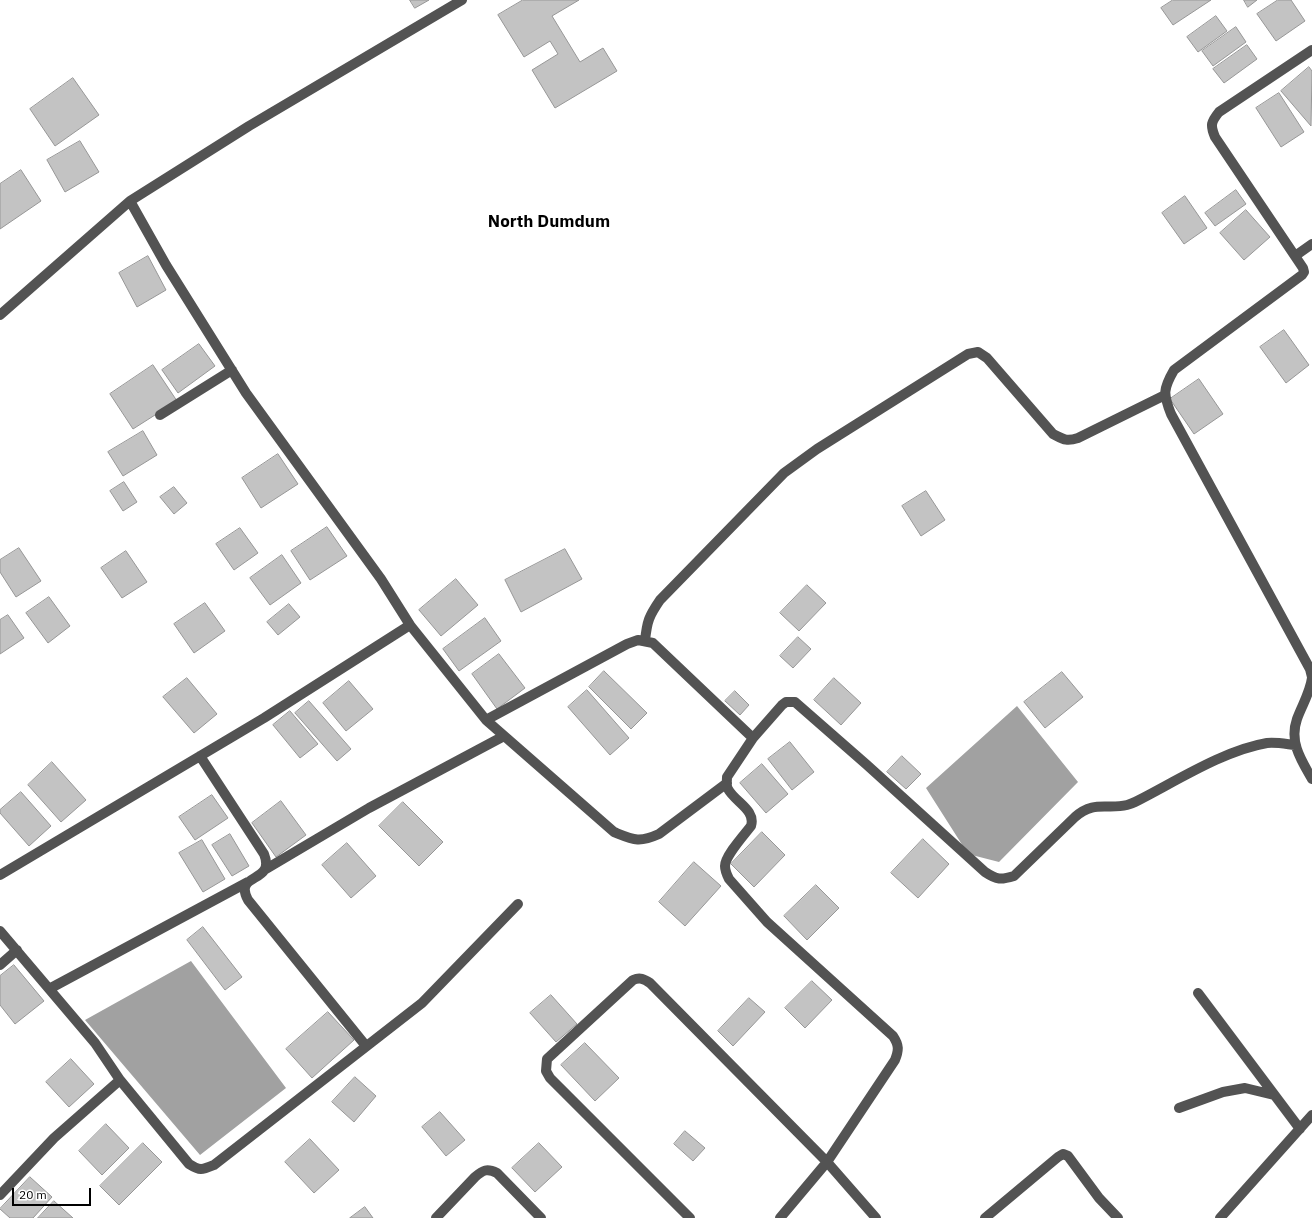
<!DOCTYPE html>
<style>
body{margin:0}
#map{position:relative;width:1312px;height:1218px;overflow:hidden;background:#fff;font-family:"IBM Plex Sans",sans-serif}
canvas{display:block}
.scale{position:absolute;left:12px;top:1188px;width:79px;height:18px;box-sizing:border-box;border:2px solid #000;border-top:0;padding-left:5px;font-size:12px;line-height:14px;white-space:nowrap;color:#000;-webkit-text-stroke:3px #fff;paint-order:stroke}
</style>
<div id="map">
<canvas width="1312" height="1218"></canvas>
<div class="scale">20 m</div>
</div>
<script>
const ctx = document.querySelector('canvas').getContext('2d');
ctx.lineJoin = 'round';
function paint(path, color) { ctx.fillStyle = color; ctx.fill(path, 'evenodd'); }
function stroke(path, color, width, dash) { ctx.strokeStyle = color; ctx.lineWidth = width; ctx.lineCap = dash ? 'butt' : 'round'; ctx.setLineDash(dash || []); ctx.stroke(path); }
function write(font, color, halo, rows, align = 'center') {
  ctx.font = font + ' "IBM Plex Sans",sans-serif'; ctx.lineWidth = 3; ctx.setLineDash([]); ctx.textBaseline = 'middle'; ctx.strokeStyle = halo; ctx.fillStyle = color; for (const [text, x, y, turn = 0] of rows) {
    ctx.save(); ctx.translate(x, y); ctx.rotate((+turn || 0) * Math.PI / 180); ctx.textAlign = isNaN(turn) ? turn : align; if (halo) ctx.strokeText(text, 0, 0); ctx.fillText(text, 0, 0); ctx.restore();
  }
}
paint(new Path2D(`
 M1017,706l61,76 -79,80 -31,-8 -42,-66z
 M191,961l95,127 -86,67 -115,-135z`), '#a1a1a1');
const building = new Path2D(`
 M410,0h19l-14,8z
 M523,0h56l-27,16 28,46 23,-14 14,23 -62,37 -23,-38 26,-16 -8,-13 -26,16 -26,-42z
 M1173,0h38l-38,25 -12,-17z
 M1244,0h13l-9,7z
 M1278,0h13l14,21 -29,20 -19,-27z
 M1216,16l11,15 -29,21 -11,-15z
 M1236,27l10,15 -33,24 -11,-15z
 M1247,45l10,14 -33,24 -11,-14z
 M1309,67l3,4 -1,55 -30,-35z
 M73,78l26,37 -44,31 -25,-37z
 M1279,93l25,39 -23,15 -25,-39z
 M80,141l19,31 -34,20 -18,-32z
 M21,170l20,31 -41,28v-45z
 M1236,190l10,14 -31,22 -10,-13z
 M1185,196l22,32 -23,16 -22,-31z
 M1246,210l24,27 -26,23 -24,-27z
 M148,256l18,34 -29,17 -18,-34z
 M1284,330l25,35 -23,18 -26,-36z
 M199,344l16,22 -37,27 -16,-23z
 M153,365l24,36 -44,28 -23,-35z
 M1199,379l24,35 -29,20 -24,-35z
 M143,431l14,24 -34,21 -15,-24z
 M278,454l20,30 -37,24 -19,-30z
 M124,482l13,20 -14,9 -13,-20z
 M174,487l13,16 -13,11 -14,-17z
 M926,491l19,29 -24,16 -19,-30z
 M327,527l20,29 -37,24 -19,-29z
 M240,528l18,25 -24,17 -18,-26z
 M19,548l22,33 -25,16 -16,-25v-12z
 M565,549l17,30 -61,33 -16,-32z
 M126,551l21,31 -25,16 -21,-30z
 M282,555l19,28 -31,22 -20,-27z
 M456,579l22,26 -37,31 -22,-26z
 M807,585l19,18 -27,28 -19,-18z
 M49,597l21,29 -22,17 -22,-30z
 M205,603l20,28 -31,22 -20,-29z
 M289,604l11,13 -22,18 -11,-13z
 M8,615l16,23 -24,16v-34z
 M485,618l16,23 -42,30 -16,-22z
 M798,637l13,12 -18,19 -13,-12z
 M499,654l26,34 -28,21 -25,-35z
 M604,671l43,42 -16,16 -42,-42z
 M1062,672l21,25 -38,31 -21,-26z
 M187,678l30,36 -23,19 -31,-36z
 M834,678l27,25 -20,22 -27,-25z
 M349,681l24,28 -27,22 -23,-28z
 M587,690l42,48 -19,17 -42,-48z
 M735,691l14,14 -9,10 -15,-14z
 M309,701l42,48 -14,12 -42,-48z
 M290,711l28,33 -18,14 -27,-33z
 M790,742l24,30 -22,18 -24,-31z
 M902,756l19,18 -15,15 -19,-17z
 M52,762l34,38 -25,22 -33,-37z
 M762,764l26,30 -22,19 -26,-30z
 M21,792l30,34 -22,20 -29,-33v-3z
 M212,795l16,23 -33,22 -16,-23z
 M281,801l25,34 -30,22 -24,-34z
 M403,802l40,40 -24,24 -40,-40z
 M762,832l23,23 -31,32 -23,-23z
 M230,834l19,32 -17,10 -20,-31z
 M923,839l26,25 -31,34 -27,-25z
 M202,840l23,39 -22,13 -24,-39z
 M347,843l29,33 -25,22 -29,-33z
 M694,862l27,24 -36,40 -26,-24z
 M816,885l23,23 -32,32 -23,-24z
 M203,927l39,50 -17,13 -38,-50z
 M14,965l30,36 -29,23 -15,-19v-29z
 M812,981l20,19 -27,28 -20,-20z
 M551,995l26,29 -21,18 -26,-29z
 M749,998l16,14 -32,34 -15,-15z
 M328,1012l26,28 -42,38 -26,-29z
 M585,1043l34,35 -24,23 -34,-36z
 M71,1059l23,25 -25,23 -23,-25z
 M355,1077l21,19 -22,26 -22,-20z
 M440,1112l25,28 -19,16 -24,-29z
 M106,1124l23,24 -27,27 -23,-24z
 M685,1131l20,17 -12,13 -19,-17z
 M310,1139l29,31 -25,23 -29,-31z
 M143,1143l19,19 -43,43 -19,-19z
 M539,1143l23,24 -27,25 -23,-24z
 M30,1177l22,20 -19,21h-23l-10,-9z
 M54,1201l19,17h-35z
 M365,1207l8,11h-23z`);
paint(building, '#c3c3c3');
stroke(building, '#979797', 1);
stroke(new Path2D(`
 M1312,50l-93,62c-8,10 -9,13 -4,25l88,131 1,4 -2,3 -128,95c-11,19 -11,24 -3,44l139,255 2,8
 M1295,256l17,-12
 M0,315l130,-114
 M160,415l72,-45
 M410,625l76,95 141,-76 11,-4 15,3 100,95 29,-33 4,-3h9l72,63 118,107c12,8 16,8 29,4l61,-59c19,-17 32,-7 52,-12 4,-1 8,-3 12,-5 39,-20 86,-50 128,-57 9,-1 19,1 28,2
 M645,641c2,-20 4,-25 15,-41l124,-127 33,-24 151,-95 10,-2 9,6 66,76c10,5 13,8 25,4l87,-43
 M1312,678c-2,15 -10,27 -15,41 -8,23 4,41 15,60
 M486,720l128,112c20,8 25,11 45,2l68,-51
 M753,738l-26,39c0,4 -1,9 1,12 7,13 28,21 23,37 -7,9 -26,30 -26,40 0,5 2,9 4,13l38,43 126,114c6,9 6,14 2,24l-68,102 49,56
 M200,756l64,98c12,30 -31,18 -16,46l118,146
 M266,869l103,-61 135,-72
 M0,875l264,-157 146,-93 -29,-46 -135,-186 -80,-128 -36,-64 119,-75 213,-126
 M0,931l95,112 25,37 -66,58 -54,57
 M0,965l17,-15
 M49,989l199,-107
 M1198,993l102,136
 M120,1080l69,84c11,7 13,6 25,1l208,-162 96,-99
 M1179,1108l44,-16 22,-4 29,7
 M436,1218l39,-41c8,-7 12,-9 22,-4l44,45
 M690,1218l-140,-140 -4,-7 1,-12 86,-79c7,-3 11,-1 17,3l177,179 -47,56
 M985,1218l73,-61 5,-3 5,2 31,42 19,20
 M1220,1218l92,-103`), '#535353', 10);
write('bold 17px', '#000', '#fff', [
 ["North Dumdum",549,222]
]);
</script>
